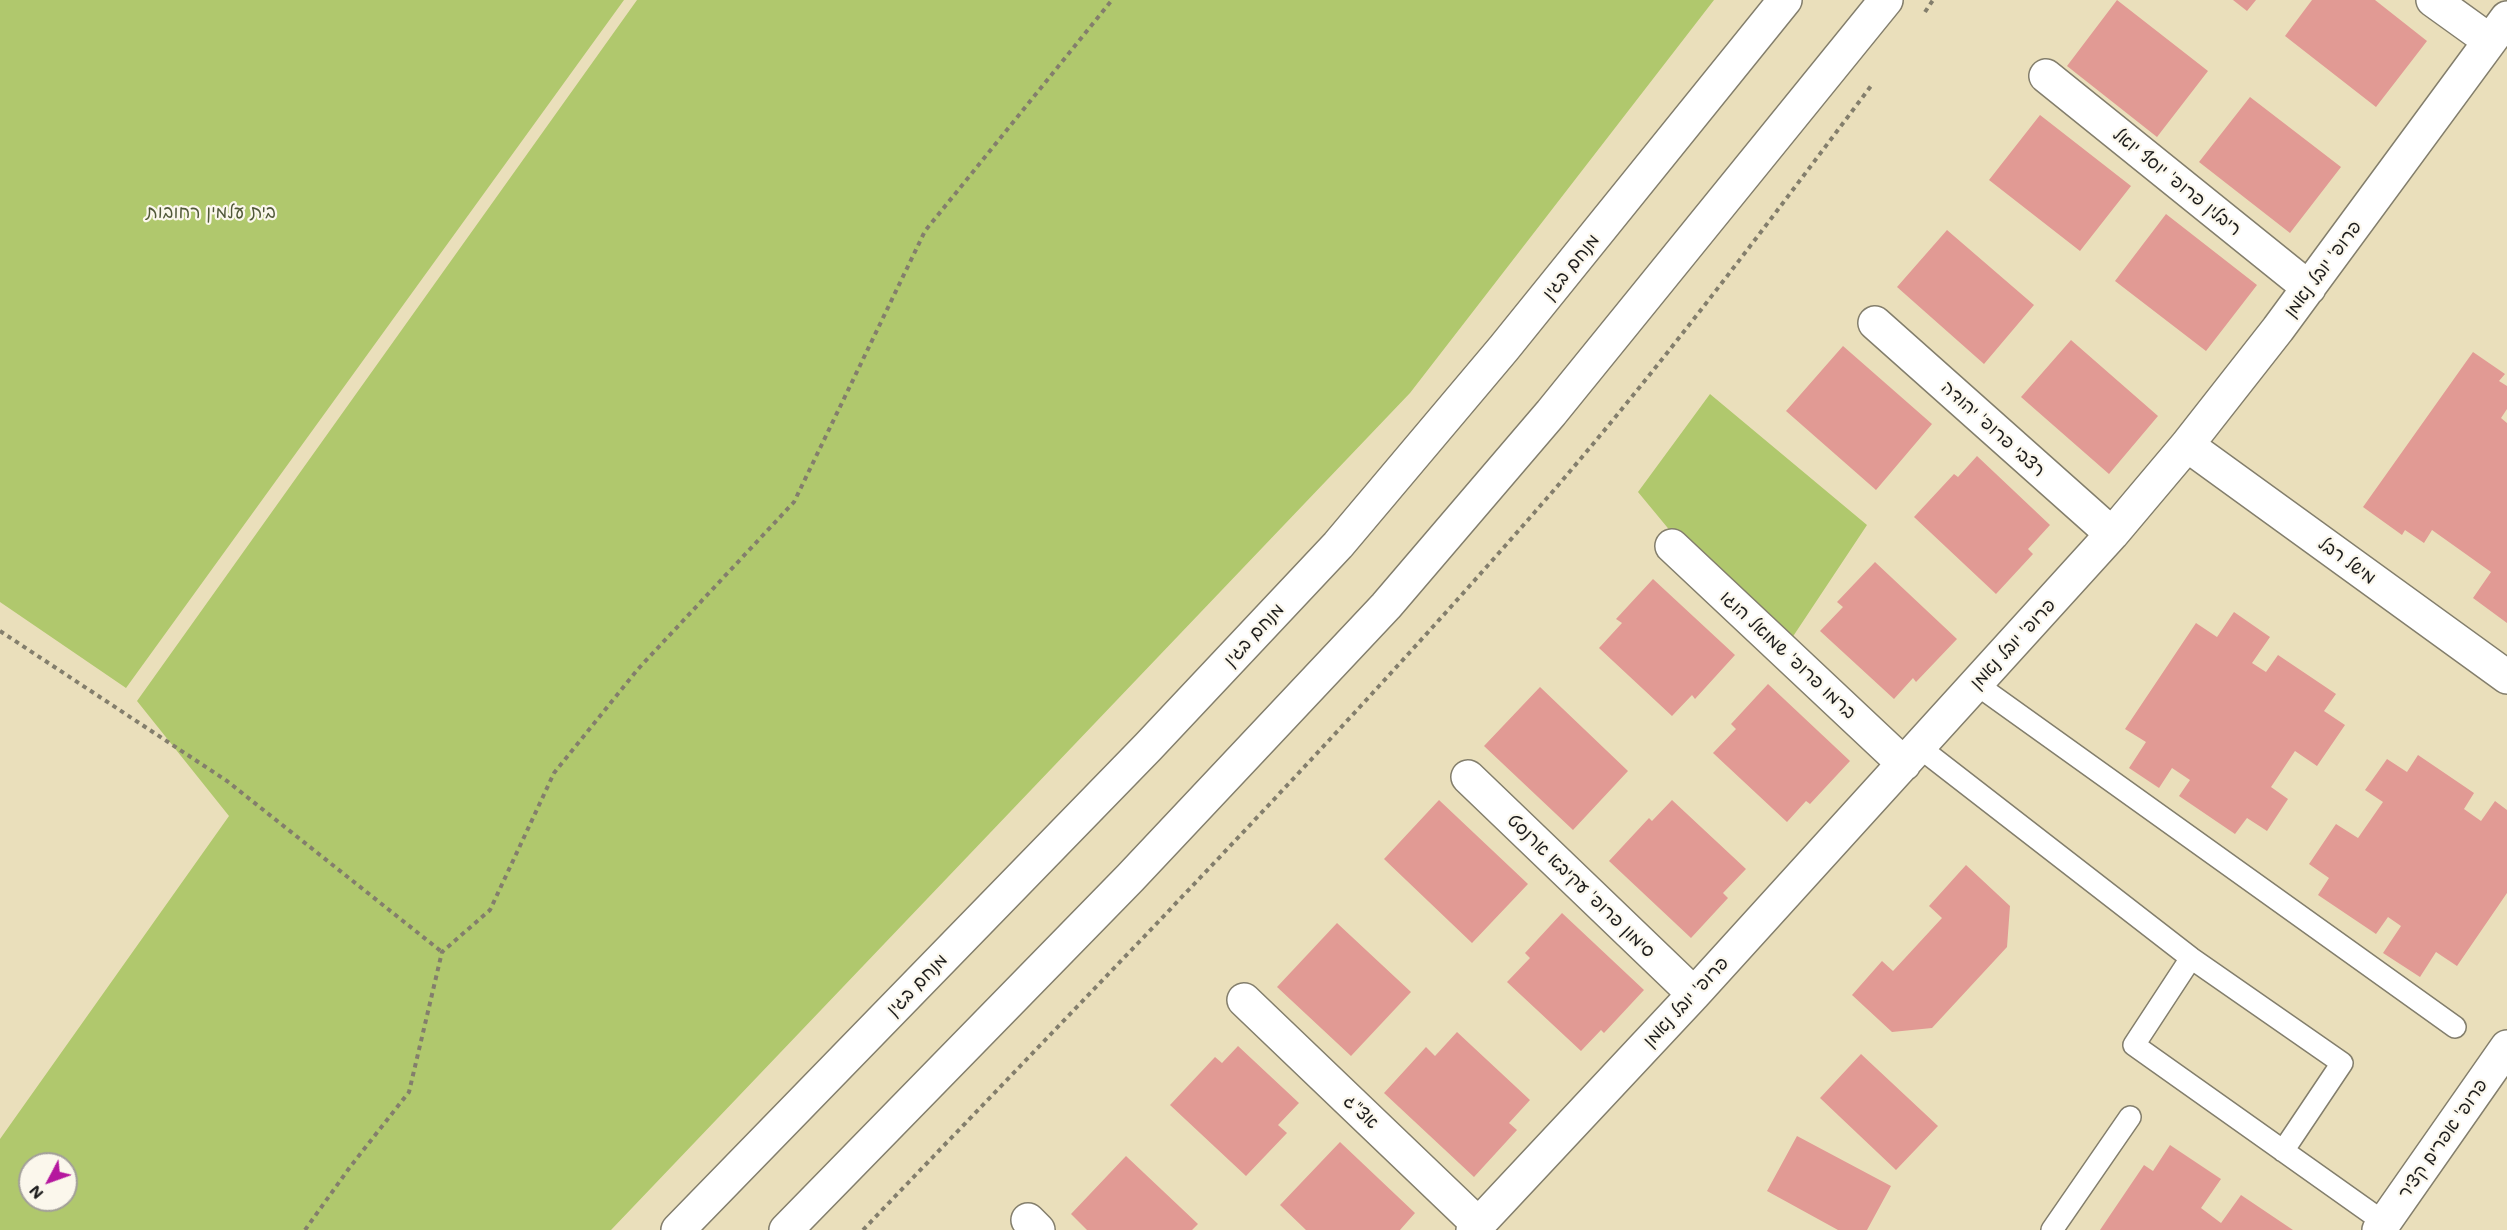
<!DOCTYPE html>
<meta charset="utf-8">
<style>
body{margin:0}
#map{position:relative;width:2507px;height:1230px;overflow:hidden;background:#eadfbb;font-family:Mali,sans-serif}
canvas{display:block}
.north{position:absolute;left:18px;top:1152px;width:60px;height:60px;box-sizing:border-box;background:#fbf7ec;border:2px solid #a29f99;border-radius:50%;rotate:229deg;font-size:16px;font-weight:700;line-height:24px;text-align:center;color:#1c1c1c}
.north::after{content:'';display:block;margin:auto;width:21px;height:27px;background:#b5179e;clip-path:polygon(50% 0,100% 100%,50% 72%,0 100%)}
</style>
<div id="map">
<canvas width="2507" height="1230"></canvas>
<div class="north">N</div>
</div>
<script>
const ctx = document.querySelector('canvas').getContext('2d');
ctx.lineJoin = 'round';
function paint(path, color) { ctx.fillStyle = color; ctx.fill(path, 'evenodd'); }
function stroke(path, color, width, dash) { ctx.strokeStyle = color; ctx.lineWidth = width; ctx.lineCap = dash ? 'butt' : 'round'; ctx.setLineDash(dash || []); ctx.stroke(path); }
function write(font, color, halo, rows, align = 'center') {
  ctx.font = font + ' Mali,"Playpen Sans Hebrew",sans-serif'; ctx.lineWidth = 4.5; ctx.setLineDash([]); ctx.textBaseline = 'middle'; ctx.strokeStyle = halo; ctx.fillStyle = color; for (const [text, x, y, turn = 0] of rows) {
    ctx.save(); ctx.translate(x, y); ctx.rotate((+turn || 0) * Math.PI / 180); ctx.textAlign = isNaN(turn) ? turn : align; if (halo) ctx.strokeText(text, 0, 0); ctx.fillText(text, 0, 0); ctx.restore();
  }
}
paint(new Path2D(`
 M0,0h624l-498,688 -126,-86z
 M637,0h1077l-304,393 -799,837h-611v-91l229,-323 -92,-115zM30,1164h36v36h-36z
 M1710,394l157,131 -81,122 -100,-97 -48,-58z`), '#b0c86d');
paint(new Path2D(`
 M2117,0l91,71 -51,66 -90,-71z
 M2233,0h23l-9,11z
 M2312,0h63l52,41 -51,66 -91,-71z
 M2250,97l91,70 -51,66 -91,-71z
 M2040,115l91,71 -51,65 -91,-71z
 M2166,214l91,71 -51,66 -91,-70z
 M1947,230l87,75 -50,59 -87,-77z
 M2071,340l87,76 -49,58 -88,-77z
 M1843,346l89,78 -56,66 -90,-79z
 M2473,352l32,22 -6,7 8,5v23l-6,9 6,5v200l-34,-25 18,-26 -59,-42 -8,13 -19,-13 -3,5 -39,-28z
 M1977,456l73,69 -22,24 5,5 -37,40 -82,-77 40,-43 4,3z
 M1875,562l82,77 -41,43 -3,-4 -19,21 -74,-68 23,-24 -6,-5z
 M1653,579l82,76 -40,44 -3,-4 -20,21 -73,-68 23,-25 -6,-4z
 M2234,612l36,25 -18,26 14,9 12,-17 58,39 -12,17 21,14 -28,41 -22,-15 -24,36 17,12 -21,32 -20,-13 -12,16 -56,-38 11,-16 -18,-12 -13,20 -30,-20 17,-26 -21,-13 71,-106 21,14z
 M1768,684l82,77 -40,43 -4,-3 -19,21 -74,-69 23,-24 -5,-5z
 M1540,687l88,84 -55,59 -89,-84z
 M2418,755l56,38 -10,16 17,12 14,-20 12,9v83l-50,73 -21,-14 -16,25 -37,-24 18,-27 -13,-9 -12,17 -58,-39 11,-17 -20,-14 27,-40 22,14 25,-36 -18,-12 22,-31 20,13z
 M1439,800l89,84 -56,59 -88,-84z
 M1672,800l74,69 -23,24 5,5 -37,40 -82,-77 40,-43 3,3z
 M1966,865l44,41 -3,41 -75,81 -40,4 -40,-37 30,-34 11,10 49,-53 -13,-12z
 M1562,913l82,77 -40,43 -3,-3 -20,21 -74,-69 23,-24 -5,-5z
 M1337,923l74,69 -60,64 -74,-69z
 M1457,1032l73,68 -21,23 8,7 -43,47 -90,-84 42,-46 9,9z
 M1238,1046l61,57 -21,22 9,8 -41,43 -76,-71 45,-48 7,6z
 M1861,1054l77,72 -42,44 -76,-72z
 M1797,1136l94,50 -24,44h-29l-71,-39z
 M1340,1142l75,71 -15,17h-94l-26,-25z
 M2170,1145l51,34 -20,29 20,15 20,-28 52,35h-193l44,-65 9,6z
 M1126,1156l72,68 -6,6h-105l-16,-16z`), '#e19a94');
const service = new Path2D(`
 M1976,684l479,343
 M1919,747l272,211 151,105 -59,88
 M2191,958l-57,87 251,178
 M2052,1230l78,-113`);
const minor = new Path2D(`
 M2433,0l57,41
 M2046,76l263,212
 M1875,323l237,211
 M2187,445l320,232
 M1672,546l232,218
 M1468,777l226,217
 M1244,1000l234,224
 M1028,1220l10,10
 M1473,1230l221,-236 418,-460 75,-89 91,-116 229,-311
 M2379,1230l128,-183`);
const primary = new Path2D(`
 M678,1230l470,-483 190,-202 166,-197 281,-348
 M786,1230l344,-352 256,-272 165,-193 335,-413`);
stroke(service, '#837e6c', 24);
stroke(minor, '#837e6c', 36);
stroke(primary, '#837e6c', 36);
stroke(new Path2D(`
 M1925,12l8,-12
 M0,631l227,150 215,171
 M305,1230l45,-63 59,-75 33,-140 48,-42 64,-137 84,-104 156,-167 131,-271 187,-231
 M863,1230c233,-244 470,-485 691,-740 112,-130 214,-267 317,-404`), '#837e6c', 4, [4.5, 4.5]);
stroke(service, '#fff', 21);
stroke(minor, '#fff', 33);
stroke(primary, '#fff', 33);
write('18px', '#1c1c1c', '#fbf7ec', [
 ["ריבלין פרופ' יוסף יואל",2177,182,39],
 ["מנחם בגין",1571,267,-51],
 ["פרופ' יובל נאמן",2323,269,-53],
 ["רצבי פרופ' יהודה",1993,429,42],
 ["מישל רבל",2347,561,36],
 ["מנחם בגין",1254,635,-47],
 ["פרופ' יובל נאמן",2013,644,-47],
 ["ברמו פרופ' שמואל הוגו",1788,655,43],
 ["סימון פרופ' עקיבא ארנסט",1581,886,44],
 ["מנחם בגין",917,985,-46],
 ["פרופ' יובל נאמן",1686,1002,-47],
 ["אצ\"ג",1361,1112,44],
 ["פרופ' אפרים קציר",2443,1139,-55]
]);
write('18px', '#505838', '#fbf7ec', [
 ["בית עלמין רחובות",211,212]
]);
</script>
